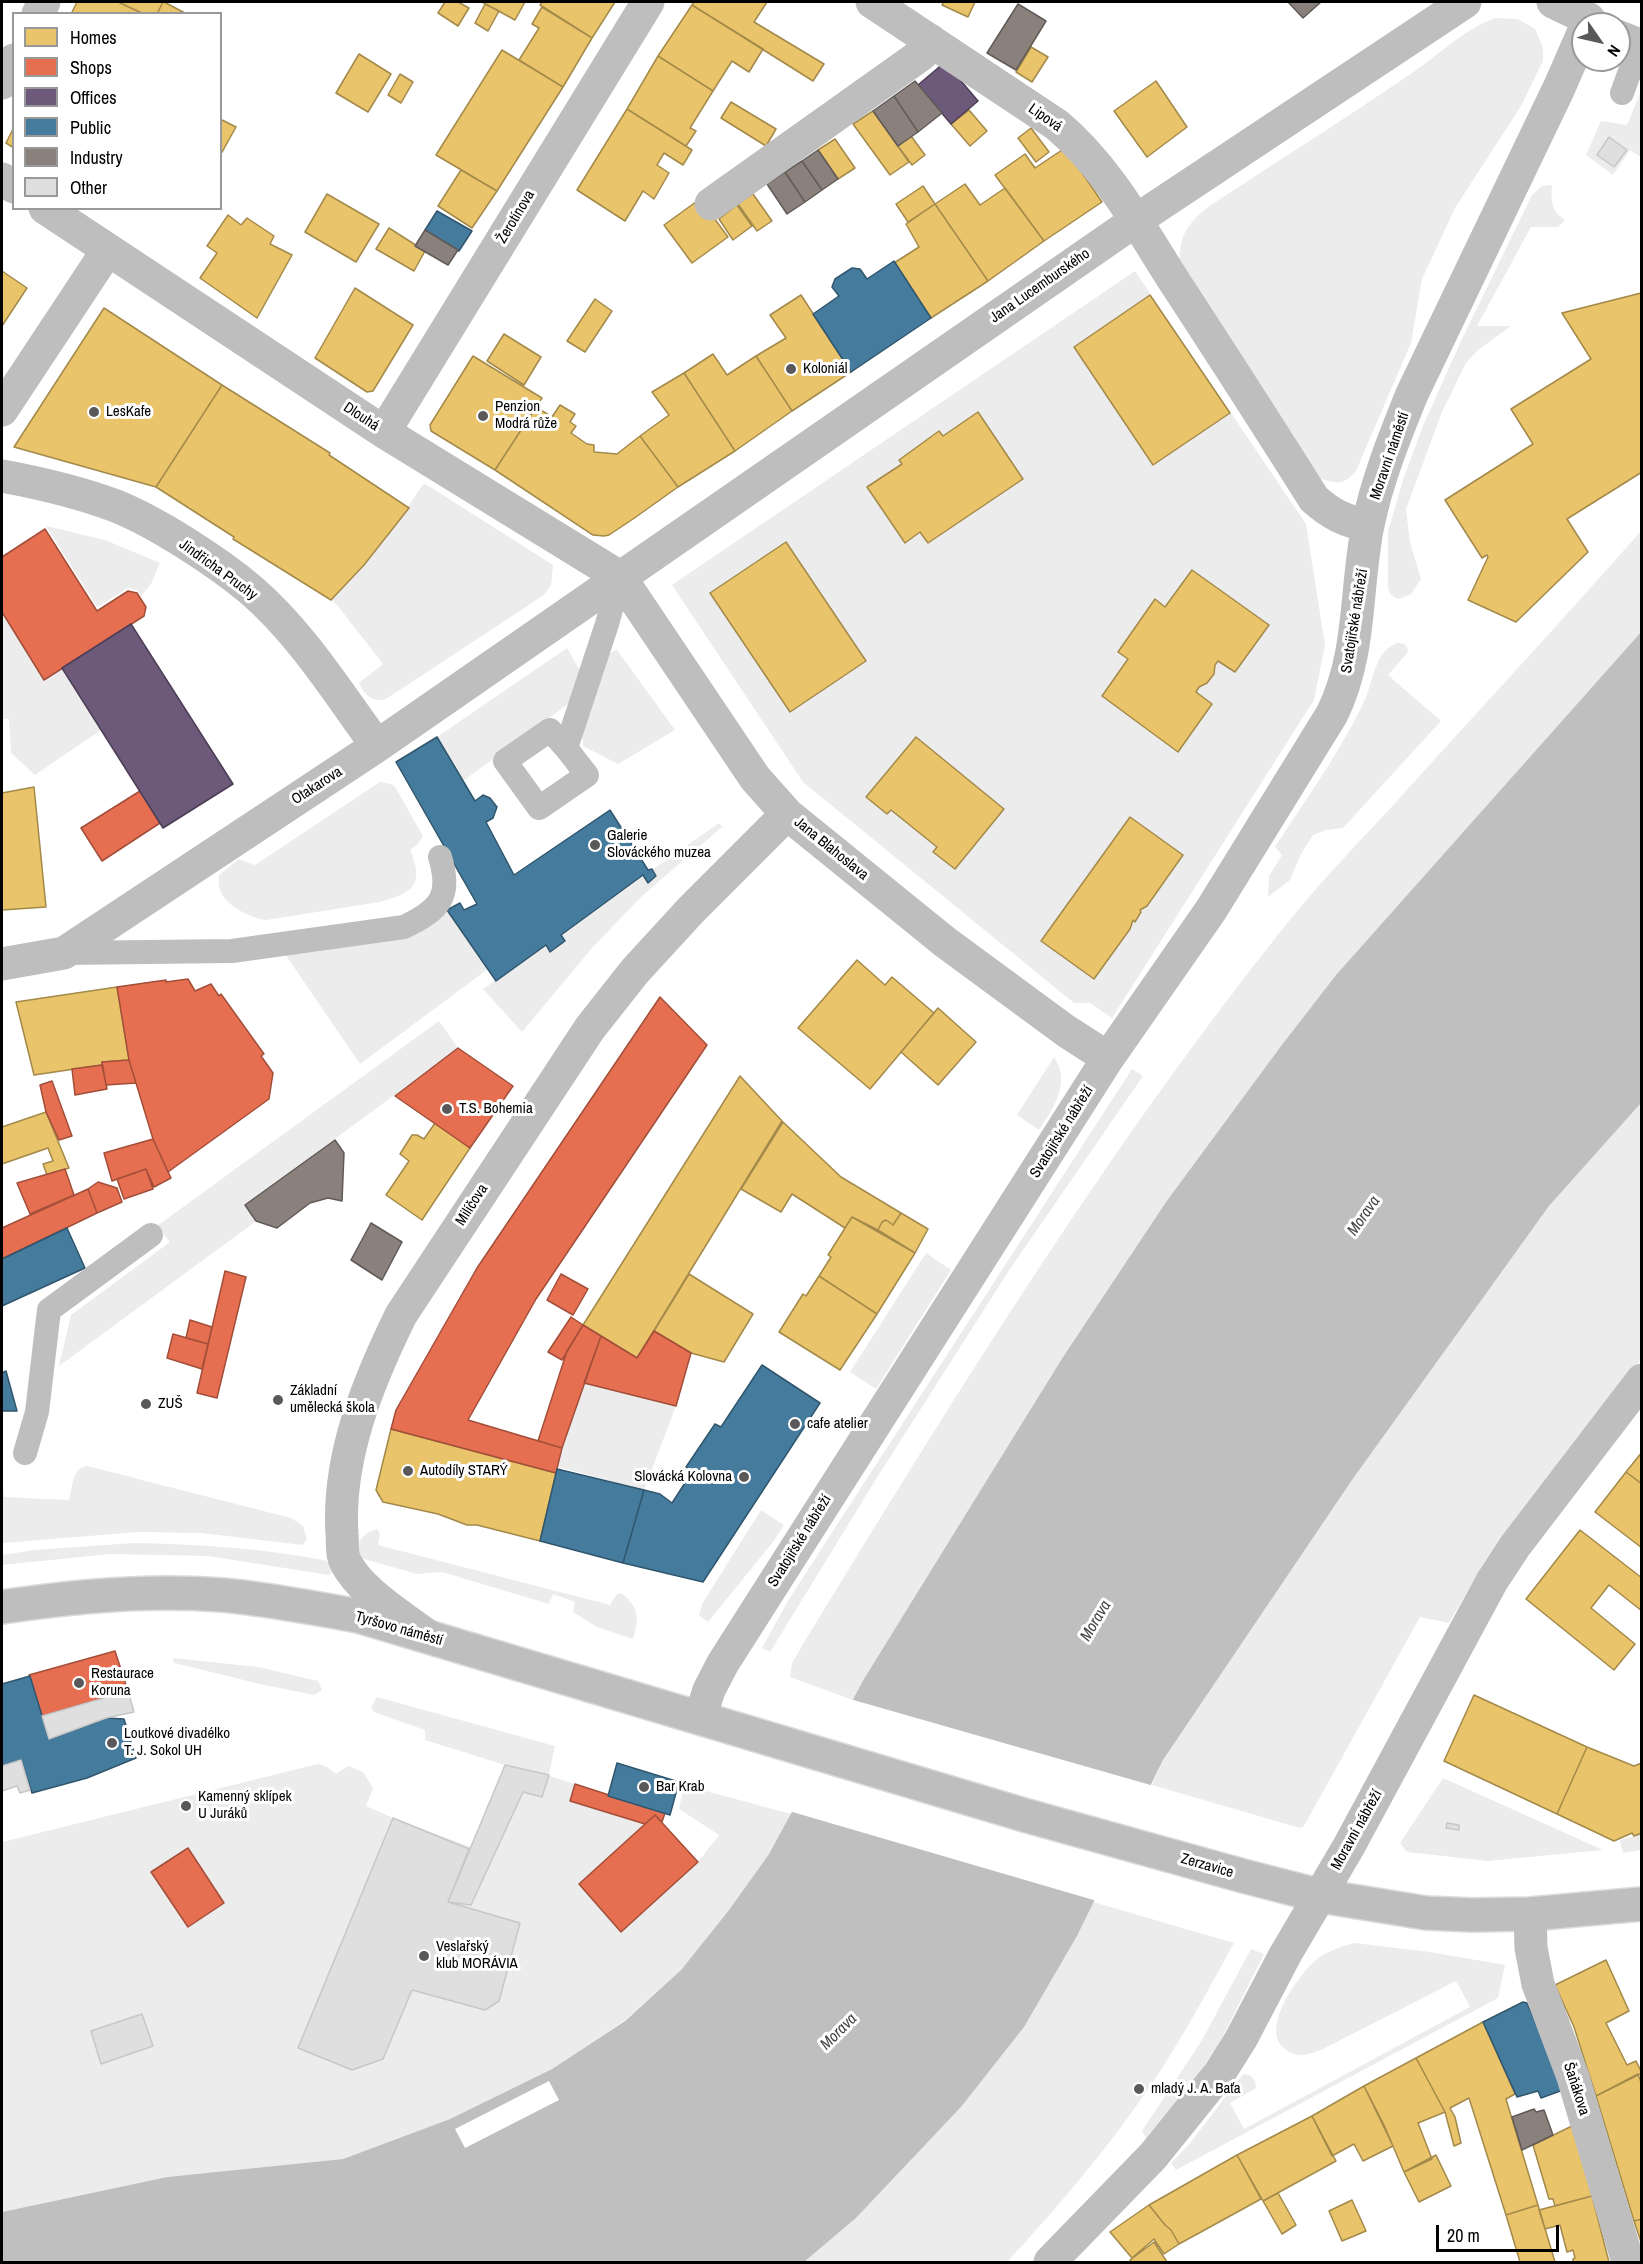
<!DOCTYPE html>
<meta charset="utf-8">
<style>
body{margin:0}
#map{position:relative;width:1643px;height:2264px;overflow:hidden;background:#fff;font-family:"Archivo Narrow",sans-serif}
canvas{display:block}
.frame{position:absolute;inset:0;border:3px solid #000;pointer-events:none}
.legend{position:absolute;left:12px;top:12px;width:210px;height:198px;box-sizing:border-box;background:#fff;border:2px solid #999;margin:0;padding:8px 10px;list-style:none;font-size:18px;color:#000}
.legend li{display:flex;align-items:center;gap:12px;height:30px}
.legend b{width:30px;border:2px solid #999}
.north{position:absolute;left:1571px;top:12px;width:60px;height:60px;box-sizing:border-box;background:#fff;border:2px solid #999;border-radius:50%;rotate:124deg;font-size:16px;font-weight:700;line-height:24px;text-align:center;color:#000}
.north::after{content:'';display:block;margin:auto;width:21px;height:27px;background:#595959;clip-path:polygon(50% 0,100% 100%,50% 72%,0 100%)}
.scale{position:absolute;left:1436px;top:2225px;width:123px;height:27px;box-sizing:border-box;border:3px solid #000;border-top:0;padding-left:8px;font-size:18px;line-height:21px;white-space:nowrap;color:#000;-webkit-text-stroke:4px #fff;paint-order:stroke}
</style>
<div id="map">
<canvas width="1643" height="2264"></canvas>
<div class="frame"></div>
<ul class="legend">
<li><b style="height:16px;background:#e9c46a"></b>Homes</li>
<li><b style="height:16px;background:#e76f51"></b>Shops</li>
<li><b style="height:16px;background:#6d597a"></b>Offices</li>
<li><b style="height:16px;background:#457b9d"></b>Public</li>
<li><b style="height:16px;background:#8a817c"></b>Industry</li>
<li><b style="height:16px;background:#dfdfdf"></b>Other</li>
</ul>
<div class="north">N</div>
<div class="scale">20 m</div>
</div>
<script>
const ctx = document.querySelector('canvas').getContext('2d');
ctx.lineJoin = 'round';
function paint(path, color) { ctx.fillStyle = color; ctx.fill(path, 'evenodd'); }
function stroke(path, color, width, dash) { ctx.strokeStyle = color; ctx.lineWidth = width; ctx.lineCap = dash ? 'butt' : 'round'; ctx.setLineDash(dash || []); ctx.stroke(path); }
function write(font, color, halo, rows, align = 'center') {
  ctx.font = font + ' "Archivo Narrow",sans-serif'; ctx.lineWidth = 6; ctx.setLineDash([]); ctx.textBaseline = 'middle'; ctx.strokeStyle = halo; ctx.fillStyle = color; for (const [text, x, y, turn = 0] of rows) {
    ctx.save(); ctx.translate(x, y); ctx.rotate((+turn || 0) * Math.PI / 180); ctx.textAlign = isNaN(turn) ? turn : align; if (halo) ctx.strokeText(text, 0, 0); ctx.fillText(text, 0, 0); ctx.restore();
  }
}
paint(new Path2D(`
 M1496,18l22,1 17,10 8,19v13l-22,45 -66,102 -33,71 -11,64 -55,128c-14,16 -20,12 -38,7l-137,-203c-4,-33 1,-47 27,-68 68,-45 137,-88 204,-134 27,-18 53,-45 84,-55z
 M1641,91v66l-11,-7 -17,25 -27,-20 15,-34 26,4z
 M1552,185c-1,16 -1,26 13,35l-7,7h-27l-54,99h34l-33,24 -12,13 -24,49 -36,97 4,34 11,36 -10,15 -12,5c-7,-2 -10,-5 -11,-13v-55l16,-54 19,-51 38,-85 71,-146 10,-9z
 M1135,271l171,253 19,121 -11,55 -202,318 -22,-15h-16l-271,-221 -131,-197z
 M424,483l129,82 -2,20 -7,10 -158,104c-13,4 -22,-4 -27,-16l24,-19 -46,-59 -10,-9 17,-10 55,-66z
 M46,526l59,14 55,23 -9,21 -10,12 -5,-6 -8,-2 -31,19z
 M1641,531v101l-305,343 -55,71 -115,156 -103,155 -210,343 -63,-23 2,-14 11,-19c151,-247 304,-496 485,-722 34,-42 72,-81 108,-120 82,-91 165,-180 245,-271z
 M2,612l42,67 18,-11 42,60 -69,47 -24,-22 -2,-34h-7z
 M1397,643c7,0 10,1 11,9l-20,23 53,46 -98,107 -17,2 -13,5 -12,19 -11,26 -22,17 1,-21 13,-21 -7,-8c31,-48 67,-97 91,-150 8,-20 9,-45 31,-54z
 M567,648l23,40 -127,93 -26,-44z
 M617,650l58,80 -57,34 -35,-18 -2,-26 8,-58z
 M380,782l11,2 4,3 28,49 -5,8 -8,6c15,35 3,43 -30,52l-114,18c-15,-2 -41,-14 -46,-30 -2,-5 -1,-11 -1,-15l20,-16 16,6z
 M719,823l3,4 -80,69 -50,52 -70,84 -39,-43z
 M447,910l41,59 -128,95 -75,-110 30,-2 84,-17z
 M439,1021l19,27 -210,155 11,16 -200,147 12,-51 99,-73 -13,-16z
 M1054,1057c17,25 0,51 -15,73l-22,-15z
 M1132,1069l11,7 -135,196 -130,204 -108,176 -8,-4 27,-49z
 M1641,1103v256l-157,203 -35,61 -29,-6 -116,209 -4,2 -148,-43 11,-25 189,-280 197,-274z
 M926,1253l25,17 -75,119 -26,-17z
 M584,1383l92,23 -32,84 -85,-23 3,-19z
 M87,1466l204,52 12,8 4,13 -4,6 -102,-12 -63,-1 -135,11 -1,-67 2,21 65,3c4,-13 2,-31 18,-34z
 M761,1510l23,15 -11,17 -65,80 -9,-6 3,-12z
 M377,1529l3,5 -2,11 232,60 6,-10 5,-2c17,12 19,26 12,46l-36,-12 -24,-15 2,-10 -22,-8 -4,10 -107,-32 -25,2 -60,-17c1,-16 4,-23 20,-28z
 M133,1543c65,1 126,5 190,17l8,3 2,9 -4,3 -121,-19 -98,-2 -108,11v-10l32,-5z
 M173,1658l85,9 60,14 4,9 -8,5 -54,-11 -86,-21z
 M377,1697l178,49 -6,28 -12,-2 38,12 -5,17 75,23 -66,60 43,47 76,-69 21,-27 -40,-26 5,-24 107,29 -22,40 -40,56 -44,56 -60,54 -73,49 -102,50 -107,40 -176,18 -165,35v-370l316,-78 9,3 9,7 12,-8 15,6 10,16 -7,18 27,12 78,29 34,-82 -80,-25v-10l-51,-18 -3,-5z
 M1443,1778l160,72 -115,11 -81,-9 -7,-9z
 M1641,1834v16l-18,3 -3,-13z
 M1093,1902l141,41c-26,47 -51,94 -81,139 -43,64 -94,124 -146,180h-203l52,-44 105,-111 63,-81 53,-90z
 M1354,1943l76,9 75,13 -7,33 -322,172 -5,-7 20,-21 52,-68c9,0 13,6 13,14l-26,15 14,26 226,-122 -14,-26 -133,68c-15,6 -26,10 -39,-1 -24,-19 14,-73 32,-88 11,-9 24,-13 38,-17z
 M1251,1949l13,5 -41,82 -23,36 -54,66 -4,-7 60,-91z`), '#ececec');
paint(new Path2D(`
 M1641,632v471l-92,103 -197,274 -189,280 -86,176 -53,91 -63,80 -105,111 -52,44h-802v-50l165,-35 176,-18 107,-40 102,-50 73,-48 57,-52 47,-59 40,-56 95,-175 199,-322 103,-155 115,-156 55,-71z`), '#bfbfbf');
paint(new Path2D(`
 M850,1699l304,87 -57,115 -308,-90z
 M549,2081l10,19 -94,48 -10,-19z`), '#fff');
const homes = new Path2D(`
 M77,2h41l26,12h-73z
 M118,2h45l-6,12h-13z
 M163,2h1l21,11 -28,1z
 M445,2h13l11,6 -11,18 -20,-13z
 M482,2h43l-10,18z
 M542,2h73l-23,36 -52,-33z
 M694,2h73l-13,20 70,42 -11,17 -121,-76z
 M944,2h31l-7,15 -26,-12z
 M485,4l14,7 -11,20 -13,-8z
 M692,5l71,44 -14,23 -17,-11 -19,30 -55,-35z
 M542,7l50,31 -29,49 -44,-27 20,-32 -7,-4z
 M1031,47l17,10 -16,25 -16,-10z
 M502,50l61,37 -66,104 -61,-36z
 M359,54l32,20 -23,38 -32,-19z
 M658,56l55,35 -23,37 6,3 -10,15 -59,-37z
 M400,74l13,8 -12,21 -13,-8z
 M1156,81l31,46 -40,30 -33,-46z
 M731,102l45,27 -10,17 -45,-28z
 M627,109l65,41 -9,15 -19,-12 -7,12 12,8 -15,26 -11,-8 -18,30 -48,-31z
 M969,110l18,21 -17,15 -19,-22z
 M873,111l36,51 -19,13 -37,-51z
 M220,119l16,8 -15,27h-1z
 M14,127v21l-8,-5z
 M1031,128l18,24 -13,10 -18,-24z
 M911,136l14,19 -13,10 -14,-19z
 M835,139l20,29 -17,11 -20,-29z
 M1065,148l37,54 -58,39 -49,-66 30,-21 10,14z
 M461,170l36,21 -25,37 -34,-22z
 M965,184l15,21 25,-17 39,53 -56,40 -53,-77z
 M923,186l12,18 -27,18 -12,-18z
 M327,194l52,30 -23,38 -51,-30z
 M753,194l19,27 -15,10 -19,-27z
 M700,199l28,38 -36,26 -28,-38z
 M935,204l53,77 -57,37 -37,-55 25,-16 -13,-23z
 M737,205l15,21 -19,14 -14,-21z
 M228,215l13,10 6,-7 27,18 -4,8 22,11 -35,63 -57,-40 17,-25 -10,-7z
 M389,228l36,23 -11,20 -38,-22z
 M2,271l25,17 -25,38z
 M355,288l58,37 -40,66 -6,1 -52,-34z
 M1641,293l1,179 -75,47 21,33 -72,70 -48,-22 20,-43 -1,-2 -5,3 -37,-58 88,-56 -22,-35 80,-50 -29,-46z
 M801,295l50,77 -59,39 -36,-55 30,-18 -16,-23z
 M1150,295l80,118 -77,52 -79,-118z
 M595,299l17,12 -27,41 -18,-11z
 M104,308l118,77 -66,102 -142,-40z
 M504,334l37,23 -17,28 -37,-24z
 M713,354l14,21 29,-19 36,55 -57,40 -51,-78z
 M473,356l69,42 -47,72 -64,-39 -1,-6z
 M684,373l51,78 -57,36 -38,-51 29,-21 -17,-23z
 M222,385l108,68 -1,2 80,53 -45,57 -33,35 -98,-61 1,-2 -78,-50z
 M560,405l15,9 -5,8 6,4 -5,7 16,11 7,1v7l23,2 23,-18 38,51 -45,32 -24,16 -5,1 -11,-1 -98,-65 41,-63 16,10z
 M978,412l45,67 -95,64 -8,-11 -15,11 -38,-56 35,-23 -3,-4 40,-29 4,5z
 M786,542l80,119 -76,51 -80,-119z
 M1192,570l77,55 -34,47 -17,-11 -3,4 -1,9 -7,9 -8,4 -3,5 16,12 -34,48 -76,-56 26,-37 -10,-7 37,-53 10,8z
 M916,737l88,72 -49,60 -22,-17 4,-5 -46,-37 -4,4 -21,-17z
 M34,787l12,120 -44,3v-117z
 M1130,817l53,38 -36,51 -7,4 1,2 -6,10 -2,-2 -3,9 -36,50 -53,-38z
 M857,960l28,25 7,-8 42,36 -64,76 -72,-61z
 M117,987l12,73 -27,2v3l-68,10 -18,-73z
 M938,1008l38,34 -38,43 -37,-33z
 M740,1076l42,45 -145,237 -54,-33z
 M46,1112l23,56 -22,7 -4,-11 10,-3 -5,-13 -46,16v-37z
 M783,1122l58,55 60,36 -8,12 -7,-5 -4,2 -4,8 -26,-13 -7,11 -53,-34 -11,18 -40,-23z
 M435,1123l35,25 -48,72 -36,-25 23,-34 -9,-7 12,-19h5l7,4z
 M901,1213l27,16 -13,24 -37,-23 4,-8 4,-2 7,5z
 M852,1217l63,36 -38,61 -58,-38 12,-19 -3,-2z
 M689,1274l64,40 -29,48 -33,-9 -37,-22z
 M819,1276l58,38 -37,56 -61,-38 24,-38 3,2z
 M391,1429l165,44 -16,68 -63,-16h-10l-29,-11 -55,-12 -7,-12z
 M1642,1452v32l-16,-12z
 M1626,1472l16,12v64l-47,-36z
 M1580,1530l62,48v33l-33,-26 -18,23 44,36 -21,26 -88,-71z
 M1474,1695l113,52 -30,67 -113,-53z
 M1587,1747l47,19 8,-3v70l-8,3 -2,-3 -18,8 -57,-27z
 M1606,1960l23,51 -23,12 21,42 9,-4 6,12 -46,23 -22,-69 -19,-42z
 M1483,2022l32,72 -9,5 32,106 -32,10 -37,-117 -19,10 5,9 6,26 -7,3 -9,-34 -29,-54z
 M1416,2058l29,54 -27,11 14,36 -28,13 -20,-47 -20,-39z
 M1638,2074l4,11v134l-8,2 -38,-125z
 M1364,2086l29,60 -30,15 -9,-17 -22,12 -20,-40z
 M1312,2116l24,45 -73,40 -26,-46z
 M1574,2125l18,71 -37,10 -2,-7h-4l-16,-54z
 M1237,2155l24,44 -82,45 -8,-14 -6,-5 -16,-20z
 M1436,2155l15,31 -32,16 -15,-30z
 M1278,2193l18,32 -14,9 -19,-33z
 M1592,2196l17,66h-36v-3l2,-1 -2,-8 -6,2 -7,-27 -15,4 -6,-19z
 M1352,2200l14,31 -24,10 -13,-30z
 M1149,2205l16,20 6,5 8,14 -15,10 -10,-15 -22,19 -22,-26z
 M1538,2205l17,57h-35l-14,-47z
 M1642,2219v26l-8,-24z
 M1154,2242l13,20h-35l-2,-2z`);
paint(homes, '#e9c46a');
stroke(homes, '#a3894a', 1.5);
const shops = new Path2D(`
 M45,529l52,82 31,-20 9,2 9,14 -2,9 -100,64 -42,-68v-55z
 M140,791l20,32 -58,38 -21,-33z
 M188,979l7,12 16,-7 8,12 2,-2 43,60 -3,2 12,17 -4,26 -101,73 -15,-33 -24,-79 -12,-73 49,-7v2z
 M660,997l47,48 -171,254 -68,121 94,28 -6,25 -165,-44 5,-19 81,-142z
 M458,1048l55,38 -43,62 -75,-52z
 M129,1060l7,23 -30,2 -4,-23z
 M102,1065l5,24 -32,6 -3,-26z
 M52,1081l20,55 -13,4 -13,-28 -6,-27z
 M153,1139l18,39 -17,9 -8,-18 -34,12 -8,-28z
 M65,1169l9,26 -44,19 -13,-31z
 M146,1169l7,20 -29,10 -7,-20z
 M98,1182l19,6 5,14 -25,11 -9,-24z
 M88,1189l9,24 -95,46v-31z
 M225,1271l21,6 -29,121 -20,-5z
 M561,1274l27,15 -15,26 -26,-15z
 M571,1317l12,8 -21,35 -14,-8z
 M190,1320l22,7 -4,17 -22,-6z
 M583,1325l18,11 -39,112 -24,-7 29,-90z
 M654,1331l37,22 -15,53 -92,-23 17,-47 36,22z
 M173,1334l35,10 -6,25 -35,-11z
 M115,1651l13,40 -86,25 -13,-41z
 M575,1784l90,29 -3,9 -7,-7 -10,9 -75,-23z
 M655,1815l43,47 -77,70 -42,-48z
 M188,1848l36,55 -36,24 -37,-55z`);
paint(shops, '#e76f51');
stroke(shops, '#a24e39', 1.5);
const offices = new Path2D(`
 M945,62l33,39 -27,23 -33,-39z
 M131,624l102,160 -70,44 -101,-160z`);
paint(offices, '#6d597a');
stroke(offices, '#4c3e55', 1.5);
const public = new Path2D(`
 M437,211l35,20 -13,20 -34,-21z
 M894,261l37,57 -80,54 -38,-58 26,-18 -7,-9 3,-8 17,-11 8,1 7,10z
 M437,737l38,64 8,-6 7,3 7,9 -4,11 -7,4 28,53 96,-65 38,60 4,-1 4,7 -8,7 -5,-8 -82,60 4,6 -15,11 -4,-7 -50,36 -49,-71 13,-7 4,7 13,-6 -81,-142z
 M67,1228l18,40 -83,38v-47z
 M762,1365l58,38 -117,179 -80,-19 21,-73 16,4 12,9 20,-31 -6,-5 29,-43 6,3z
 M6,1371l11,40h-15v-38z
 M557,1469l87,21 -21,73 -83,-22z
 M30,1676l19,63 57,-21 18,1 12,39 -49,20 -55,15 -11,-33 -19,6v-82z
 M617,1763l62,19 -9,33 -62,-19z
 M1523,2002l4,1 30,68 6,19 -22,8 -3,-7 -21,6 -34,-75z`);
paint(public, '#457b9d');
stroke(public, '#30566e', 1.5);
const industry = new Path2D(`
 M1288,2h33l-18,16z
 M1018,4l28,17 -30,49 -29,-17z
 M915,81l27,32 -24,19 -24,-36z
 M894,96l24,36 -20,14 -25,-35z
 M818,150l20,29 -16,11 -20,-29z
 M802,161l20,29 -17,12 -20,-30z
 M785,172l20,30 -18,12 -20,-30z
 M425,230l33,20 -10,15 -33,-19z
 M335,1140l9,13 -2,48 -14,-3 -18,5 -33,25 -21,-7 -11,-16z
 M371,1223l31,19 -20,38 -31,-20z
 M1534,2109l2,3 8,-2 9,25 -31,15 -10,-33z`);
paint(industry, '#8a817c');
stroke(industry, '#615a57', 1.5);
const building = new Path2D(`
 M1609,137l18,13 -13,17 -17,-12z
 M128,1691l6,21 -28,6 -57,21 -7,-23z
 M21,1760l9,30 -10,3 -3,-7 -15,5v-25z
 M505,1765l44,10 -7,22 -19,-5 -52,113 -23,-3z
 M393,1818l76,31 -21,53 72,21 -21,78 -14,9 -73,-20 -29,69 -31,11 -54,-22z
 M1447,1823l12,2v5l-13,-2z
 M142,2014l11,32 -52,18 -10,-33z`);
paint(building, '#dfdfdf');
stroke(building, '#c7c7c7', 1.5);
const primary = new Path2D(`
 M2,1607c72,-11 147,-18 220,-12 46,4 91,13 136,21l666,199 223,62 74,19 105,17 47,2 57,-1 112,-10`);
stroke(primary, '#dbdbdb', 36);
stroke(new Path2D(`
 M1619,32l23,9
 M1622,93l19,-52
 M566,748l-16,-18 -45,31 34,47 48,-33 -21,-27 41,-124 13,-47
 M64,953l168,-2 172,-24c36,-17 48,-31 36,-70
 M25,1453l12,-41 12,-102 102,-75`), '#bebebe', 24);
stroke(new Path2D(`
 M872,2l185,123c50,42 82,101 117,156 47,72 94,145 140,218 17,15 32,23 54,26
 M1553,2l36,17
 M38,14l6,-12
 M2,83l12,-23
 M2,179l12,8
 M711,204l211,-150 8,-14
 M45,208l339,224 236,145 135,201 32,36 158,128 121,89 42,27
 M2,410l105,-159
 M384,432l264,-430
 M2,476c38,7 77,16 114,30 40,16 102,56 135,84 51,44 87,103 126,156
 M2,964l62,-11 313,-207 758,-525 330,-219
 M429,1637c-26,-20 -70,-46 -84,-76 -4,-8 -2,-19 -3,-27 -5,-76 26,-152 59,-219l189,-287 45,-57 56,-61 96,-96
 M700,1718l9,-28 14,-27 385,-605 103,-148 121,-196c30,-61 23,-125 36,-189 9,-45 27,-89 44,-131l147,-306 24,-55
 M1530,1914l1,34 7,36 35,93 55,185
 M1050,2262l103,-106 66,-82 22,-35 44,-84 64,-109 143,-265 23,-35 127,-166`), '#bebebe', 33);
stroke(primary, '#bebebe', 33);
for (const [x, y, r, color] of [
 [791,369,6,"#595959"],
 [94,412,6,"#595959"],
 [483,416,6,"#595959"],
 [595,845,6,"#595959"],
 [447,1109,6,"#595959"],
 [278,1400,6,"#595959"],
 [146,1404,6,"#595959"],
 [795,1424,6,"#595959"],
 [408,1471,6,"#595959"],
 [744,1477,6,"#595959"],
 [79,1683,6,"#595959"],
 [112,1743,6,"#595959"],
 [644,1787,6,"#595959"],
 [186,1806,6,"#595959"],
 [424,1956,6,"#595959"],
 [1139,2089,6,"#595959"]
]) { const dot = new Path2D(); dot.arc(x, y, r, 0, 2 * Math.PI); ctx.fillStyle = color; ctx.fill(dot); stroke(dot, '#fff', 2); }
write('15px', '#000', '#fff', [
 ["Lipová",1045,118,35],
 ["Žerotínova",516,217,-59],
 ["Jana Lucemburského",1040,286,-35],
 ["Dlouhá",361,417,33],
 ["Moravní náměstí",1390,456,-71],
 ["Jindřicha Pruchy",218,570,36],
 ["Svatojiřské nábřeží",1355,621,-81],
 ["Otakarova",317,786,-33],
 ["Jana Blahoslava",831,849,39],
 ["Svatojiřské nábřeží",1062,1132,-58],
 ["Milíčova",472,1205,-57],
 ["Svatojiřské nábřeží",800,1541,-58],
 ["Tyršovo náměstí",399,1629,16],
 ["Moravní nábřeží",1357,1830,-61],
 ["Zerzavice",1207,1866,16],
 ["Šaňákova",1576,2089,72]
]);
write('15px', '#000', '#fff', [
 ["Koloniál",803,369],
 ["Penzion",495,407],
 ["Modrá růže",495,424],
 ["LesKafe",106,412],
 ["Galerie",607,836],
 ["Slováckého muzea",607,853],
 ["T.S. Bohemia",459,1109],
 ["Základní",290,1391],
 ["umělecká škola",290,1408],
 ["ZUŠ",158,1404],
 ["cafe atelier",807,1424],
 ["Autodíly STARÝ",420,1471],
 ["Slovácká Kolovna",732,1477,"right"],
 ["Restaurace",91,1674],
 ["Koruna",91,1691],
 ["Loutkové divadélko",124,1734],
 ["T. J. Sokol UH",124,1751],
 ["Bar Krab",656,1787],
 ["Kamenný sklípek",198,1797],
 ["U Juráků",198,1814],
 ["Veslařský",436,1947],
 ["klub MORÁVIA",436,1964],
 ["mladý J. A. Baťa",1151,2089]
], 'left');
write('italic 16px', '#444', '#fff', [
 ["Morava",1364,1216,-55],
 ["Morava",1096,1621,-59],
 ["Morava",839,2032,-45]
]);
</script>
